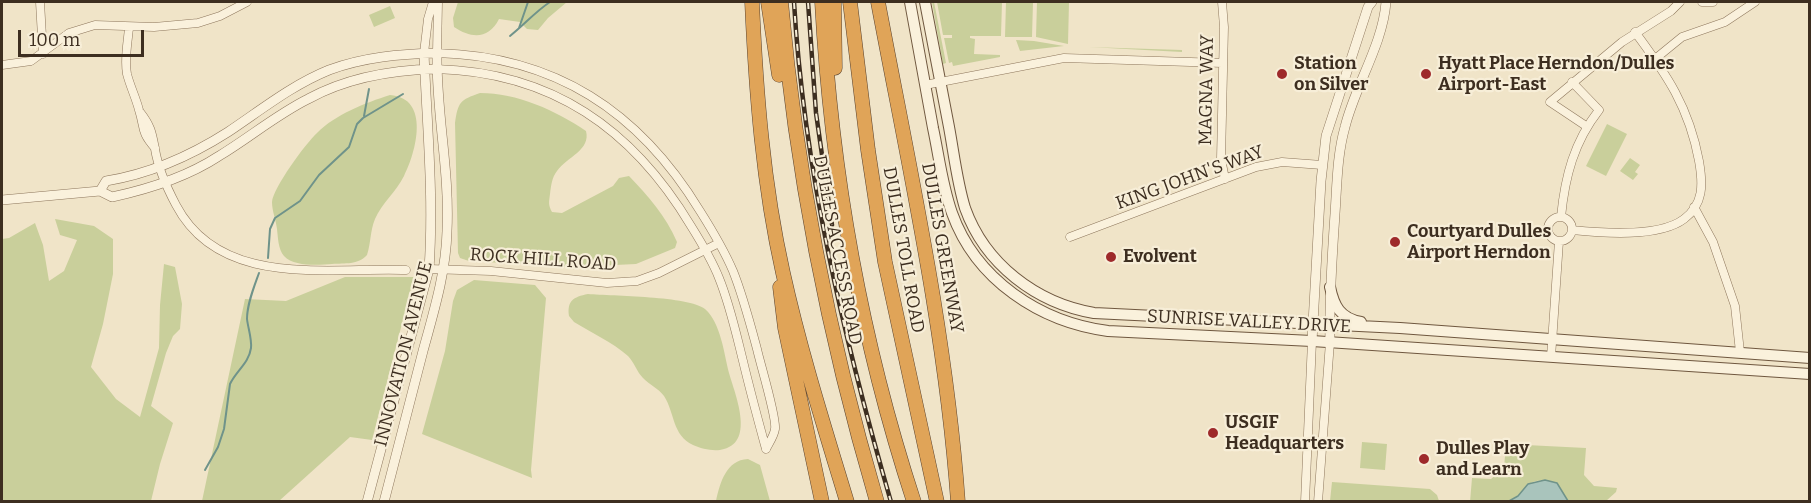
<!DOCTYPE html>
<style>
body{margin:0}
#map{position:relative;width:1811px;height:503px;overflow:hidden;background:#f0e4c8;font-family:Bitter,serif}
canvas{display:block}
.frame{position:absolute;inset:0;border:3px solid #3d2e20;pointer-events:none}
.scale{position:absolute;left:18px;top:30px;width:126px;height:27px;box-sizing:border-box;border:3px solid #3d2e20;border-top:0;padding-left:8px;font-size:18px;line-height:21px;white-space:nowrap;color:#3d2e20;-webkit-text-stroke:4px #f7eed8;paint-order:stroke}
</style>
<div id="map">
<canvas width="1811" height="503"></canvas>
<div class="frame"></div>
<div class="scale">100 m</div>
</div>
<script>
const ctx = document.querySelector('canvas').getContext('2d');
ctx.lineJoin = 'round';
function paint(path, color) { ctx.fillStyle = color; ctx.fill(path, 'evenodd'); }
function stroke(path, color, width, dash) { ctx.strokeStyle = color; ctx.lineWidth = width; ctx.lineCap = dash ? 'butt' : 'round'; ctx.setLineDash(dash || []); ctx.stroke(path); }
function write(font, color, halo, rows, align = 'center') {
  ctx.font = font + ' Bitter,serif'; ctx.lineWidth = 4.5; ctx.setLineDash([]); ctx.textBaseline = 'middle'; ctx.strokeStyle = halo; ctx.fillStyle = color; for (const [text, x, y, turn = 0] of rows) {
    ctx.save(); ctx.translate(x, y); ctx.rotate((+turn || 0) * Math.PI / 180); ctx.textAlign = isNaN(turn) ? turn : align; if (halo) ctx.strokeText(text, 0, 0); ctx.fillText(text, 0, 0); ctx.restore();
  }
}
paint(new Path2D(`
 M458,2h109l-19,16 -10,12 -11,-1 -7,-7 -21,-3c-10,20 -27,20 -45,8l-1,-9z
 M932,2h2l12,61 -3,1z
 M937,2h65l-1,34h-31v2l5,1 -1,15 26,1v2l-47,9 -1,-4 -3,1 -5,-25h8v-3h-9z
 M1006,2h27l-1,35h-27z
 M1037,2h32l-1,42 -32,-7z
 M390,6l5,12 -21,9 -5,-12z
 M1016,40l18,1 30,5 -44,5z
 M1089,47l93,3v2z
 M480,93c37,0 75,17 106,38 5,19 -19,26 -29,40 -5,6 -6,15 -7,23 -1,8 -2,11 2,18l10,1 51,-27 6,-8 10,-2c19,20 37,40 48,66l-2,6 -39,16 -63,3 -104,-6 -9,-3 -2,-5 -3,-130c3,-21 5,-23 25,-30z
 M390,95c41,3 26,58 14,81 -8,16 -22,27 -29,43 -5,12 -4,24 -8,36 -9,10 -22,8 -35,9 -13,1 -38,3 -48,-8 -6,-7 -6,-19 -7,-27 -1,-9 -5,-18 -5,-27 1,-14 34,-59 45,-69 19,-19 48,-30 73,-38z
 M1607,124l20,10 -21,42 -20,-10z
 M1630,158l10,7 -5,7 3,2 -5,6 -13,-9z
 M55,219l39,7 19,13v35l-10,50 -12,43 25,32 24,18 19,-69 1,-43 4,-41 11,3 7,37 -2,25 -7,7 -7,17 -15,53 22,17 -13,41 -9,37h-149v-262l7,-1 26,-15 8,22 6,36 15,-10 13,-31 -17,-5z
 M345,277h69l-42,163 -22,-3 -71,64h-77l43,-202 41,2z
 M474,280l61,5 11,13 -15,172 1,8 -110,-44 23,-83 8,-50 4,-11z
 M588,294c24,2 101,2 117,15 16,14 19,45 24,64 6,21 26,68 -5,76 -9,3 -22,0 -31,-4 -21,-10 -18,-32 -29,-49 -6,-8 -14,-11 -21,-18 -6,-6 -9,-16 -15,-22 -16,-14 -36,-23 -54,-34l-5,-6c-2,-15 4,-19 19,-22z
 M1362,442l25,2 -2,26 -25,-2z
 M1506,444l80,4 -2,27 10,11 23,2 -1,4 -10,9h-38l-11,-18c-37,-10 -26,12 -49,18 -11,2 -27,0 -38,1l2,-24 19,1 13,-11z
 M748,459l12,6 10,36h-54c4,-18 10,-41 32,-42z
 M1332,482l98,7 7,6 2,6h-109z`), '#c9cf9b');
const water = new Path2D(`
 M1545,480l12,3 11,18h-59l9,-5 10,-12z`);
paint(water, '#a9c4bc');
stroke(water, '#6f938a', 1.5);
stroke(new Path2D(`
 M519,28l9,-26
 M510,36c14,-11 26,-25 40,-34
 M364,116l5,-27
 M268,258l2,-29 5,-11 25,-17 19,-26 30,-28 8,-23 6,-6 40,-24
 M205,470l13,-23 6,-18 6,-45c6,-13 19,-21 21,-36 1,-9 -3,-20 -4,-29 0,-15 7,-32 12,-46`), '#6f938a', 2);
const minor = new Path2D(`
 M40,2l3,52
 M438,2l-1,51c118,3 202,58 263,158 12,19 24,39 33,60 10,25 17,52 24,78 3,14 20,69 18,80 -1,7 -6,14 -9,20
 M1222,2l2,25 -3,132 4,20
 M1702,2h11
 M129,27c-1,15 -5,32 -2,47 3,12 9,24 12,36 6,18 1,21 16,38
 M424,53l4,-34 5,-17
 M1655,59l27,-22 43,-15 30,-20
 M2,65l29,-4 38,-28 26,-8 59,2 44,-4 22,-7 27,-14
 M436,69c116,3 197,60 255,157 10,16 21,34 28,52 11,27 17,55 24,83 7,29 15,59 23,88
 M925,85l139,-27 158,5
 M140,112c11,14 12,21 15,37 3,19 12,39 21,56 44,84 152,62 230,65
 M1586,126l-36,-24 72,-60 49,-31 9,-9
 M1694,207l19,35 22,64 5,46
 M1561,217c4,-41 13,-75 38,-107l-27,-28
 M1548 229a12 12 0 1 1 24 0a12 12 0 1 1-24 0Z
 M1572,230c29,3 87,8 112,-11 20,-15 19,-35 15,-58 -10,-54 -32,-86 -64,-129
 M1070,237l186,-70 26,-5 40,3
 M429,269l62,2 116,12 30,-2 22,-8 60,-30
 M1551,357l8,-116
 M1305,502l7,-161
 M1318,502l12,-160`);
const tertiary = new Path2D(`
 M100,191l6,-10c43,-7 86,-26 122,-49 33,-22 64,-47 101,-62 35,-13 71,-16 108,-17 -1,60 13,118 10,178 -1,41 -13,80 -24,120 -13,50 -26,100 -39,151
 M2,200l98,-9 12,6c37,-8 75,-20 107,-41 30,-18 57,-41 89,-57 40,-22 83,-29 128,-30
 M1312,341l9,-160 5,-45 42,-129 4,-5
 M1330,342c-1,-43 2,-85 5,-128 2,-29 2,-59 10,-87 10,-41 38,-83 41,-125
 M367,502l62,-233c5,-72 -2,-143 -5,-216`);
const secondary = new Path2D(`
 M910,2c8,42 15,84 23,126 6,28 9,57 19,85 24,67 88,109 156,118l204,10 498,33
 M925,2c8,42 16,83 24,125 5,27 8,55 16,81 20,56 71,95 129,105l306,15 410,30
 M1330,287c4,19 10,31 31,35`);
const motorway = new Path2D(`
 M752,2c4,90 11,182 31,271 17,77 41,153 64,229
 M768,2l11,73
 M781,2c15,168 48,337 96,500
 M822,2c9,169 39,338 92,500
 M834,2l1,66
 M850,2l18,148 17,112 52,240
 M878,2c31,165 68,331 80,500
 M780,287l5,41 37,174`);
stroke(minor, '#8d765c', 9);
stroke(tertiary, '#8d765c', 10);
stroke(secondary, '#6f573f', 12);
stroke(motorway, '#5b4430', 15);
stroke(minor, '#faf1dc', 8);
stroke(tertiary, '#faf1dc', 9);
stroke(secondary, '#faf1dc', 10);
stroke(motorway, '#e0a458', 14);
const rail = new Path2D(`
 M794,2c10,169 50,337 97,500
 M808,2l8,111 16,112`);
stroke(rail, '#3d2e20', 4.5);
stroke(rail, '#f7eed8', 2, [7]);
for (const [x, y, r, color] of [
 [1282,74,6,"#9e2a2b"],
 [1426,74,6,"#9e2a2b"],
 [1395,242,6,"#9e2a2b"],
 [1111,257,6,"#9e2a2b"],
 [1213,433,6,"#9e2a2b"],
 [1424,459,6,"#9e2a2b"]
]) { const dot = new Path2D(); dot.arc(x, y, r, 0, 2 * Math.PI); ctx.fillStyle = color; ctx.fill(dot); stroke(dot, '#f7eed8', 2); }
write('bold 18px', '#3d2e20', '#f7eed8', [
 ["Station",1294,64],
 ["on Silver",1294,85],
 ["Hyatt Place Herndon/Dulles",1438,64],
 ["Airport-East",1438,85],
 ["Courtyard Dulles",1407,232],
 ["Airport Herndon",1407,253],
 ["Evolvent",1123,257],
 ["USGIF",1225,423],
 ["Headquarters",1225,444],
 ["Dulles Play",1436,449],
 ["and Learn",1436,470]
], 'left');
write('18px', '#3d2e20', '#f7eed8', [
 ["MAGNA WAY",1207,90,-89],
 ["KING JOHN'S WAY",1190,178,-20],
 ["DULLES GREENWAY",942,248,80],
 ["DULLES ACCESS ROAD",837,250,79],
 ["DULLES TOLL ROAD",903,250,80],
 ["ROCK HILL ROAD",543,260,4],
 ["SUNRISE VALLEY DRIVE",1249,322,3],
 ["INNOVATION AVENUE",404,354,-76]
]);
</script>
